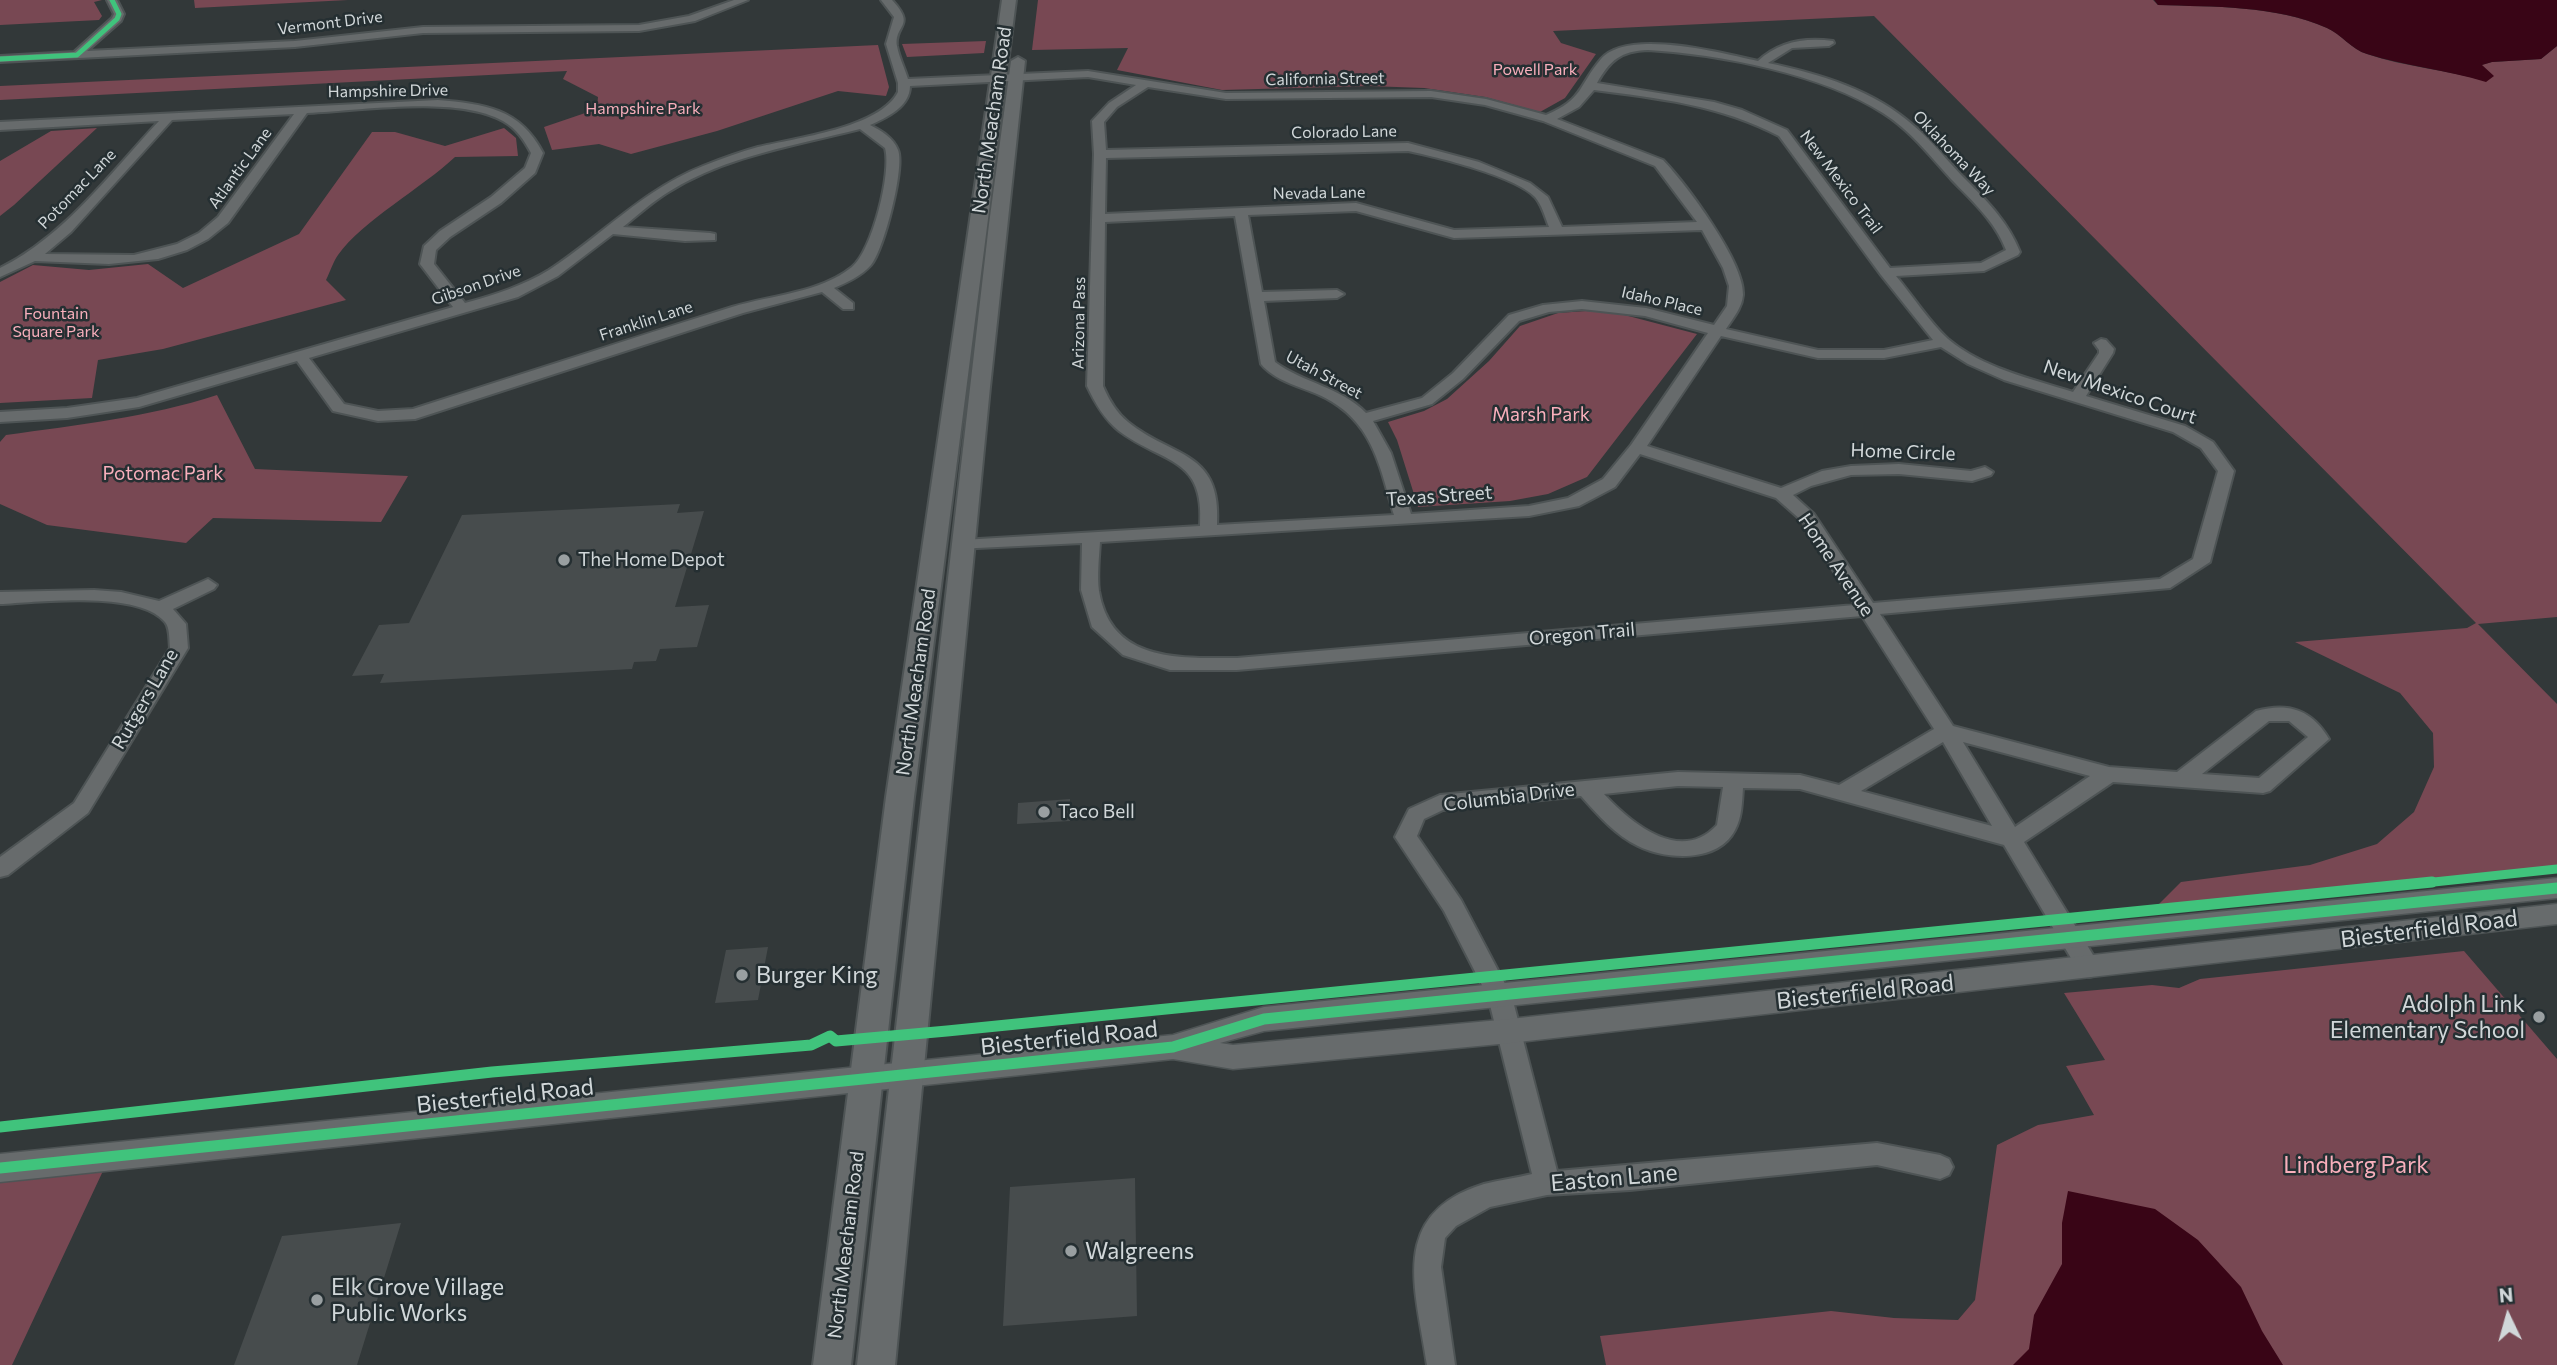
<!DOCTYPE html>
<style>
body{margin:0}
#map{position:relative;width:2557px;height:1365px;overflow:hidden;background:#323839;font-family:Commissioner,sans-serif}
canvas{display:block}
.north{position:absolute;left:2473px;top:1281px;width:70px;height:70px;-webkit-text-stroke:5px #252f32;paint-order:stroke;rotate:355deg;font-size:19px;font-weight:700;line-height:28px;text-align:center;color:#d1d7d9}
.north::after{content:'';display:block;margin:auto;width:24px;height:32px;background:#d1d7d9;clip-path:polygon(50% 0,100% 100%,50% 72%,0 100%)}
</style>
<div id="map">
<canvas width="2557" height="1365"></canvas>
<div class="north">N</div>
</div>
<script>
const ctx = document.querySelector('canvas').getContext('2d');
ctx.lineJoin = 'round';
function paint(path, color) { ctx.fillStyle = color; ctx.fill(path, 'evenodd'); }
function stroke(path, color, width, dash) { ctx.strokeStyle = color; ctx.lineWidth = width; ctx.lineCap = dash ? 'butt' : 'round'; ctx.setLineDash(dash || []); ctx.stroke(path); }
function write(font, color, halo, rows, align = 'center') {
  ctx.font = font + ' Commissioner,sans-serif'; ctx.lineWidth = 5; ctx.setLineDash([]); ctx.textBaseline = 'middle'; ctx.strokeStyle = halo; ctx.fillStyle = color; for (const [text, x, y, turn = 0] of rows) {
    ctx.save(); ctx.translate(x, y); ctx.rotate((+turn || 0) * Math.PI / 180); ctx.textAlign = isNaN(turn) ? turn : align; if (halo) ctx.strokeText(text, 0, 0); ctx.fillText(text, 0, 0); ctx.restore();
  }
}
paint(new Path2D(`
 M0,0h102l-8,2 8,14 -3,4 -99,5z
 M194,0h154l-153,8z
 M1038,0h1115l5,5c55,2 117,0 169,23 14,6 25,22 40,26 38,13 80,16 119,27l-5,-16 11,-3 49,-3 16,-13v571l-79,7 79,80v165l-406,43 30,-30 129,-17 67,-21 37,-32 20,-45 -1,-34 -33,-40 -105,-51 172,-14 9,-5 -602,-607 -321,15 8,12 35,11 -31,44 -25,14 -55,-15 -61,-9 -55,-2 -147,4 -105,-20 11,-22 -96,2z
 M986,41l-2,12 -77,4 -5,-13z
 M878,45l11,42 -3,9 -48,-5 -121,40 -86,23 -32,-10 -47,6 -8,-23 53,-18 1,-12 -35,-18 4,-8 -567,29v-14z
 M97,128l-83,77 -14,11v-55l51,-30z
 M504,128l12,10 2,18 -63,1c-33,31 -93,64 -117,98 -5,7 -8,17 -12,25l20,20 -183,49 -65,11 -6,38 -92,5v-121l33,-17 56,5 59,-6 35,24 116,-54 73,-102h23l50,14z
 M1586,311l31,2 80,21 -110,143 -39,17 -38,7 -92,6 -21,-67 -9,-18 36,-11 23,-12 42,-38 31,-35 38,-13z
 M217,395l38,74 153,7 -27,46 -168,-4 -27,25 -139,-18 -47,-21v-62l6,-7c71,-10 143,-18 211,-40z
 M2464,951l93,108v306h-951l-6,-29 231,-25 63,7 64,2 17,-20 22,-155 41,-20 56,-10 -28,-49 39,-6 -41,-67 88,-8 27,3 21,-9z
 M110,1156l-98,209h-12v-197z`), '#784853');
paint(new Path2D(`
 M2154,0h403v46l-16,13 -49,3 -10,3 12,11 -8,6c-39,-12 -81,-16 -119,-28 -15,-4 -26,-20 -40,-26 -51,-23 -114,-21 -169,-23z
 M2068,1191l87,18 43,31 43,47 21,44 21,34h-270l16,-16 5,-34 28,-51v-41z`), '#390516');
paint(new Path2D(`
 M680,504l-3,9 27,-2 -29,96 34,-2 -12,42 -37,2 -4,12 -22,1 -2,7 -252,14 4,-9 -32,2 27,-51 30,-2 53,-108z
 M1070,799v22l-53,3 1,-21z
 M768,947l-10,53 -43,3 11,-53z
 M1135,1178l2,138 -134,10 7,-139z
 M401,1223l-44,142h-123l48,-129z`), '#474c4d');
const minor = new Path2D(`
 M107,0h10l7,14 -3,7 -34,30 208,-10 128,-14 216,-2 50,-9 45,-16h14l-53,21 -56,10 -216,2 -128,14 -295,15v-6l74,-4 38,-34 2,-4z
 M881,0h11c25,27 2,24 5,46 2,11 8,23 11,33l180,-8 138,22 205,-2 55,8 60,16c38,-16 32,-29 55,-56 26,-31 122,-6 157,2 20,-19 47,-24 75,-20l1,2 -5,3 -37,2 -24,15c52,11 106,27 146,63 18,15 32,33 48,50 23,23 46,45 58,76l-2,3 -34,16 -88,5c17,20 33,46 52,63 34,29 84,40 125,53l26,-39v-3l-5,-7 7,-4 5,1 8,9 -1,4 -27,43 99,30 28,16 21,29 -24,91 -40,26 -290,26 73,112 156,41 68,5 79,-61c33,-9 56,-1 73,28l-59,52 -7,2 -150,-11 -89,60 77,126 -4,7 -8,2 -8,-2 -77,-130 -204,-56 -57,-1c-1,14 -1,29 -8,42 -17,33 -69,30 -97,16 -23,-11 -40,-31 -57,-50l-138,14 -19,9 -7,17 44,64 51,97 45,174 320,-28 63,12 9,4 4,8 -4,8 -9,4 -63,-14 -247,25 -83,5 -57,12 -34,19 -11,12 -4,29 14,98h-28c-11,-76 -40,-151 57,-181 16,-4 32,-6 48,-10l-44,-177 -44,-86 -49,-74 14,-28 31,-14 238,-23 122,3 39,10 95,-56 -72,-113 -625,54h-67l-47,-15 -31,-28 -11,-37 1,-47 -126,6 -3,-4 9,-5 238,-14c5,-70 -37,-62 -81,-95 -15,-12 -24,-28 -32,-45l7,-232 -2,-33 17,-18 27,-18 -48,-8 -178,9c0,21 -24,32 -40,39 11,6 23,12 28,25 7,17 -14,100 -27,115 -10,11 -23,17 -37,23l19,15v6h-10l-21,-17 -79,21 -328,106 -37,2 -45,-10 -36,-50 -158,46 -72,11 -67,4v-10l67,-4 70,-10 316,-91 -33,-43 4,-18 16,-15 51,-34 34,-29 6,-15c-7,-13 -14,-24 -28,-32 -47,-26 -143,-10 -196,-8l-79,110 -20,16 -21,11 -29,9 -49,5 -74,-3 -35,16v-9c65,-32 110,-95 159,-147l-159,9v-8l438,-22c46,4 82,8 105,53l-8,20 -34,30 -51,34 -14,13 -2,14 31,39c29,-8 58,-17 84,-33 52,-34 95,-81 154,-104 18,-7 37,-14 55,-19 37,-9 122,-19 140,-55v-9l-12,-39 8,-27zM1648,50c71,4 174,24 235,63 27,17 47,43 68,66 21,22 44,42 55,71l-25,13 -91,5 -103,-138 -45,-20 -28,-8 -117,-19c13,-23 24,-32 51,-33zM1148,87l78,12 205,-2 54,8 58,16 112,45 42,56 -135,5 -14,-30 -18,-14 -51,-21 -71,-19 -302,7 -2,-28 13,-15zM1594,90c64,8 126,15 185,46l102,139 52,65 -49,10h-66l-92,-21c7,-11 16,-21 17,-34 2,-32 -57,-111 -80,-135l-106,-41 22,-12zM294,114l-76,103 -19,16 -22,11 -43,11 -89,-1 26,-22 101,-112zM860,129l25,19c7,24 -13,103 -33,119 -32,26 -81,28 -120,40 -106,33 -212,68 -319,102l-35,2 -34,-7 -35,-46 209,-61 40,-21 55,-42 72,7 30,-1v-6l-5,-1 -87,-6c15,-12 30,-26 47,-36 56,-35 127,-46 190,-62zM1408,151c29,6 107,25 127,46 7,8 10,20 14,30l-95,3 -98,-27 -251,11 1,-56zM1356,211l98,27 248,-8 21,38 6,18 -2,20 -13,19 -68,-17 -64,-7 -39,4 -34,10 -56,58 -31,25 -56,15c-25,-26 -63,-30 -91,-51l-11,-61 73,-3 7,-4 -7,-4 -75,2 -14,-77zM1235,216l26,148c13,16 37,22 56,30 55,24 62,69 77,121l-177,10c5,-75 -45,-67 -89,-103 -12,-10 -19,-22 -25,-36l2,-164zM1582,309l63,7 63,17 -77,112 -28,34 -35,19 -39,8 -118,8 -20,-61 -18,-32 59,-17 31,-25 56,-58 30,-9zM1721,336l97,22h66l57,-11 27,17 36,16 169,52 28,16 17,23 -25,88 -33,20 -287,24 -59,-89 -21,-19 18,-9 40,-11 48,-1 73,7 19,-6 2,-3 -8,-5 -14,4 -72,-7 -48,2 -29,5 -41,17 -134,-42zM1640,454l136,44 26,23 53,84 -618,53c-57,0 -126,5 -138,-67 -2,-15 0,-33 1,-49l429,-26 50,-10 36,-19zM2269,721h20l19,16 -49,41 -57,-4zM1943,742l49,84 -131,-35zM1963,742l127,34 -75,51zM1678,786l45,1 -6,38c-37,40 -87,-3 -113,-31z
 M208,579l9,6 -3,4 -41,20 13,15 2,24 -100,165 -80,62 -8,2v-20l74,-54 96,-155c-1,-9 0,-20 -5,-26 -26,-32 -127,-20 -165,-18v-12l94,-2 27,2 38,9z`);
const tertiary = new Path2D(`
 M2557,878v20l-1293,133 -44,12 13,2 277,-26 1047,-115v20l-1047,119 -277,26 -60,-10 -1173,123v-28l1173,-119 91,-28z`);
const secondary = new Path2D(`
 M1002,0h14l-102,797 -63,568h-38l73,-568z
 M1018,57l7,4 -35,326 -95,978h-38l132,-1141 22,-163z`);
stroke(minor, '#4e5455', 4);
stroke(tertiary, '#4e5455', 3);
stroke(secondary, '#4e5455', 4);
paint(minor, '#676b6c');
paint(tertiary, '#676b6c');
paint(secondary, '#676b6c');
stroke(new Path2D(`
 M0,59l77,-4 40,-36 2,-5 -7,-14`), '#40c37c', 5);
stroke(new Path2D(`
 M2415,884l142,-15`), '#40c37c', 9);
stroke(new Path2D(`
 M0,1127l492,-55 319,-27 19,-9 6,5 111,-10 1485,-149
 M0,1168l1173,-121 91,-28 1293,-131`), '#40c37c', 11);
for (const [x, y, r, color] of [
 [564,560,7,"#999fa1"],
 [1044,812,7,"#999fa1"],
 [742,975,7,"#999fa1"],
 [2539,1017,7,"#999fa1"],
 [1071,1251,7,"#999fa1"],
 [317,1300,7,"#999fa1"]
]) { const dot = new Path2D(); dot.arc(x, y, r, 0, 2 * Math.PI); ctx.fillStyle = color; ctx.fill(dot); stroke(dot, '#252f32', 2.5); }
write('16px', '#d1d7d9', '#252f32', [
 ["Vermont Drive",330,23,-7],
 ["California Street",1325,79,-1],
 ["Hampshire Drive",388,91,-1],
 ["Colorado Lane",1344,132,-1],
 ["Oklahoma Way",1954,153,46],
 ["Atlantic Lane",240,168,-54],
 ["New Mexico Trail",1841,182,53],
 ["Potomac Lane",77,189,-46],
 ["Nevada Lane",1319,193,-1],
 ["Gibson Drive",476,285,-19],
 ["Idaho Place",1662,301,13],
 ["Franklin Lane",646,321,-18],
 ["Arizona Pass",1079,323,-89],
 ["Utah Street",1324,375,28]
]);
write('16px', '#f9afbc', '#252f32', [
 ["Powell Park",1535,70],
 ["Hampshire Park",643,109],
 ["Fountain",56,314],
 ["Square Park",56,332]
]);
write('19px', '#d1d7d9', '#252f32', [
 ["North Meacham Road",992,120,-82],
 ["New Mexico Court",2120,392,19],
 ["Home Circle",1903,452,2],
 ["Texas Street",1439,496,-4],
 ["Home Avenue",1836,565,56],
 ["Oregon Trail",1582,634,-5],
 ["North Meacham Road",916,682,-82],
 ["Rutgers Lane",145,699,-60],
 ["Columbia Drive",1509,797,-7],
 ["North Meacham Road",846,1245,-83]
]);
write('19px', '#f9afbc', '#252f32', [
 ["Marsh Park",1541,415],
 ["Potomac Park",163,474]
]);
write('19px', '#d1d7d9', '#252f32', [
 ["The Home Depot",578,560],
 ["Taco Bell",1058,812]
], 'left');
write('23px', '#d1d7d9', '#252f32', [
 ["Biesterfield Road",2429,929,-7],
 ["Biesterfield Road",1865,992,-6],
 ["Biesterfield Road",1069,1038,-6],
 ["Biesterfield Road",505,1096,-6],
 ["Easton Lane",1614,1178,-5]
]);
write('23px', '#d1d7d9', '#252f32', [
 ["Burger King",756,975],
 ["Adolph Link",2525,1004,"right"],
 ["Elementary School",2525,1030,"right"],
 ["Walgreens",1085,1251],
 ["Elk Grove Village",331,1287],
 ["Public Works",331,1313]
], 'left');
write('23px', '#f9afbc', '#252f32', [
 ["Lindberg Park",2356,1165]
]);
</script>
